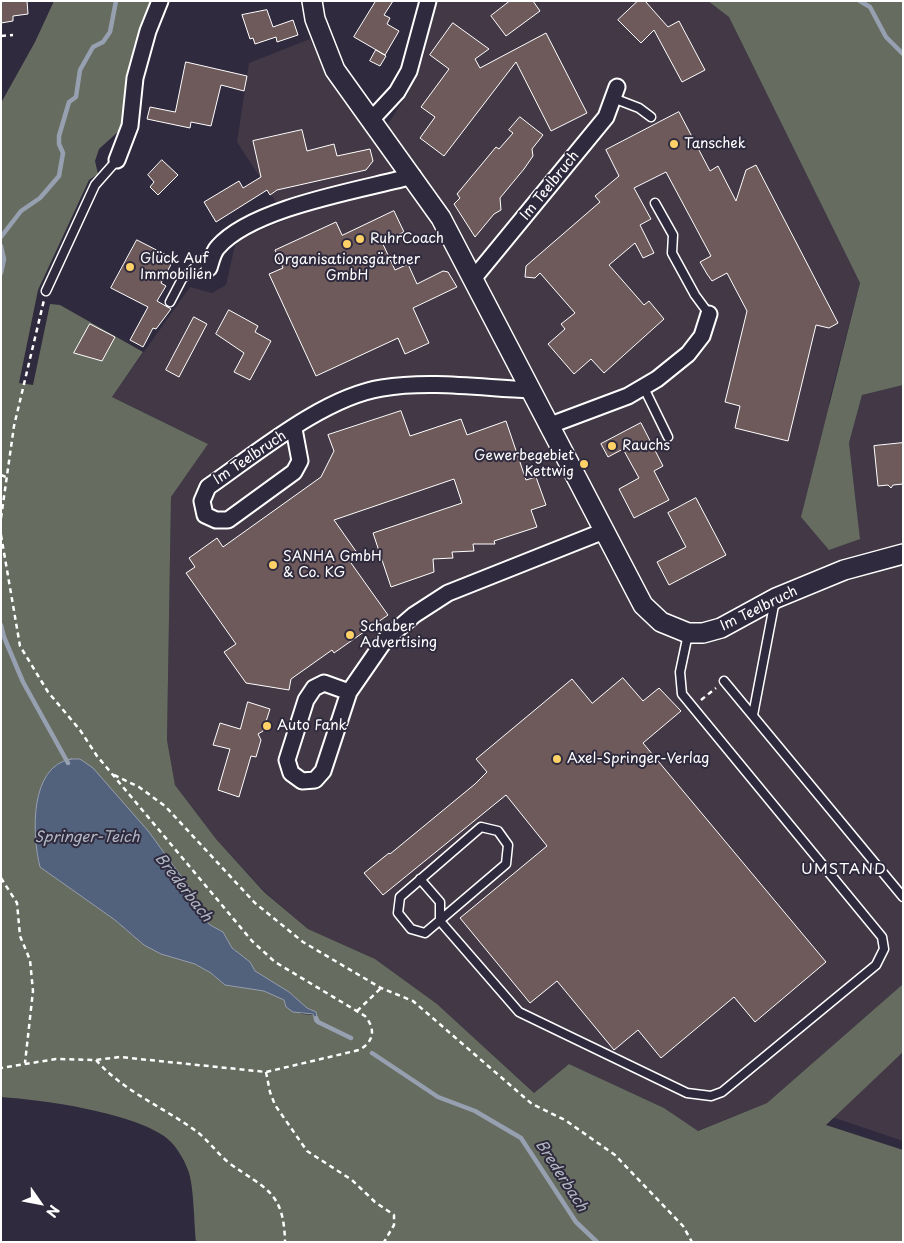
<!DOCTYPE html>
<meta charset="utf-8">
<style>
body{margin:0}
#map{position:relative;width:904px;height:1243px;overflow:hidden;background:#2f2a3d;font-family:"Playpen Sans",sans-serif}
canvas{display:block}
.frame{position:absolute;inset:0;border:2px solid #fff;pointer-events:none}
.north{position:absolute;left:15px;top:1178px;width:50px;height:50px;-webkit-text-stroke:4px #2f2a3d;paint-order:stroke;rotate:123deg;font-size:14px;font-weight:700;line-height:20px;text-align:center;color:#fff}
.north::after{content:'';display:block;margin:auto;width:18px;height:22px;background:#fff;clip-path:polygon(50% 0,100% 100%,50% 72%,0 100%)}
</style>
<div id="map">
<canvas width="904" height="1243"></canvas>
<div class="frame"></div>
<div class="north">N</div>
</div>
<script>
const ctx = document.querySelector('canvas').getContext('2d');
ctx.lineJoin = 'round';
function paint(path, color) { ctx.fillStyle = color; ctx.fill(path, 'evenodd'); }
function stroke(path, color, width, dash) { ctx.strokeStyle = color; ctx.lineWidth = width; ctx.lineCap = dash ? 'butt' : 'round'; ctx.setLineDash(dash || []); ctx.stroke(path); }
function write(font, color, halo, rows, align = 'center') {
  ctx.font = font + ' "Playpen Sans",sans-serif'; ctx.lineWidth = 4; ctx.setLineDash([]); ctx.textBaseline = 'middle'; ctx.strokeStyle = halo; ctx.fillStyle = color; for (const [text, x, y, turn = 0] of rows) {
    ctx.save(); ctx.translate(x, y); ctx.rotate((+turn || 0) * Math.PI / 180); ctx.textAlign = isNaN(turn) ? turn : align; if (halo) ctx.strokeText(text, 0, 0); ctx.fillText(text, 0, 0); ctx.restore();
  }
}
paint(new Path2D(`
 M439,1h269l21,16 131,266 -31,119 31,137 -11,-96 13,-48 41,-10v599l-136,119 -70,28 -33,-23 -95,-44 -35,29 -97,-89 -62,-45 -67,-30 -44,-38 -48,-52 -41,-54 -8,-45 4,-243 37,-53 -96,-47 78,-110 22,6 14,-8 9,-40 10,-8 42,-18 -50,-77 12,-79 61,-24 17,36 50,66 31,-48 16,-38 10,-46z
 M903,1052v89l-71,-24z`), '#423846');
paint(new Path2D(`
 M54,1h99l-19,45 -14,84 -21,19 -4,12 3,13 -9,6 -51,110 -19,93 14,2 17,-81 10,1 83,47 -31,45 96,47 -37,53 -4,243 8,45 41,54 48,53 44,37 67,30 62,45 97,89 35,-29 95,44 34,23 69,-28 136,-119v68l-77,73 77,25v92h-707c-2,-18 -2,-57 -8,-72 -5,-13 -13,-26 -24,-34 -35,-24 -120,-36 -163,-39v-994l34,-61zM35,822l114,10 39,54 14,30 8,9 13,7 9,16 18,14 5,9 34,21 18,16 9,4 -1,10 -2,-7 -11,-1 -16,-7 -2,-7 -7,-4 -13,-5 -39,-6 -14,-12 -16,-9 -34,-10 -17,-9 -29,-25 -75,-53z
 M708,1h195v384l-41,10 -13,48 11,96 -31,11 -28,-33 59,-234 -131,-266z`), '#666c5f');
const water = new Path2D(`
 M71,759h9l13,9 56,64 39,54 14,30 8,9 13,7 9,16 18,14 5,9 34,21 18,16 9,4 2,10h-3l-2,-8 -20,-2 -7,-5 -2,-7 -20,-9 -39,-6 -14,-12 -16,-9 -34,-10 -17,-9 -29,-25 -75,-53c-8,-32 -11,-101 31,-108z`);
paint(water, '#52617c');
stroke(water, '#97a0b0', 1);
stroke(new Path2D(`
 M860,1l10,6 16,30 17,17
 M1,237l20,-26 19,-13 19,-22 4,-23 -4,-9v-8l10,-34 7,-5 4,-27 13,-23 10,-5 7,-10 6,-31
 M1,246l3,13 -3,14
 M1,625l3,12 19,45 45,81
 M316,1018l2,4 33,16
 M372,1053l66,44 37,14 46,27 55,84 21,20`), '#97a0b0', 4.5);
const building = new Path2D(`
 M1,1h26l1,13 -15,2v5l-12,2z
 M376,1h17l-9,14 6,3 -3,6 12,7 -14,24 -31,-18z
 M510,1h23l7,10 -34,25 -15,-20z
 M638,1h7l23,26 11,-6 26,49 -23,12 -28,-52 -13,13 -23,-23z
 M267,10l6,17 20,-7 5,15 -21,7 -1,-5 -21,7 -2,-6 -3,1 -8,-24z
 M453,23l36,26 -14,10 5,9 66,-35 41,80 -36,18 -35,-69 -72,94 -24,-18 15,-21 -14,-10 28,-38 -19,-14z
 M376,50l10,6 -6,10 -10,-5z
 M186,62l61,14 -3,15 -23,-6 -10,41 -20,-4 -1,6 -43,-9 3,-12 25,5z
 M679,112l31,59 8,-5 18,35 10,-31 10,-5 82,158 -9,5 -13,-3 -28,116 -53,-13 5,-22 -15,-4 22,-91 -20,-38 -15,8 -5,-7 -7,-12 11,-6 -45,-84 -32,16 17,31 -11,6 14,28 -11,5 -8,-15 -26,22 35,40 5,-4 15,18 -60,54 -13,-14 -17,15 -26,-30 17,-15 -4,-5 14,-11 -35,-40 -5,5 -10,-1 1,-11 74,-64 -5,-6 24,-20 -13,-26z
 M520,117l23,18 -11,14 1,7 -9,13 -24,29 1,12 -7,4 -19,23 -21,-33 6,-6 -3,-4 39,-47 3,2 14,-16 -4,-3z
 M302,130l5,21 27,-7 3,12 33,-7 3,12 -7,9 -89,20 -7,5 -3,-5 -51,32 -12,-20 35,-21 4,7 18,-11 -8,-36z
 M162,160l16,15 -20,20 -8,-8 4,-5 -6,-7z
 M394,211l10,21 -22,10 13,28 13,-6 9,20 26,-13 5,1 9,15 -44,21 16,35 -24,11 -7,-16 -82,38 -47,-102 14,-6 -8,-18 61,-28 6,13z
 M137,240l37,19 -13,24 5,3 -9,15 14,8 -15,20 -3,-1 -10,19 -13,-7 18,-33 -37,-19z
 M229,310l29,16 -3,6 16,9 -21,39 -16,-8 10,-19 -28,-19z
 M194,317l13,7 -28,53 -13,-7z
 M90,324l25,13 -13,24 -28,-8z
 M401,411l9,25 51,-17 6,16 39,-14 20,59 10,-3 10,28 -15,5 6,17 -43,14 1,3h-22l1,7 -22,1 1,6 -20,1 1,13 -43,15 -18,-54 89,-30 -8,-24 -120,41 26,37 -9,6 37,52 -54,38 -2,-3 -41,29 -2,11 -43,-7 -22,-31 12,-8 -50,-71 9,-6 -6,-9 28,-20 6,9 98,-70 13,-26 -6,-16z
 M641,423l22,43 -9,5 15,29 -35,18 -15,-29 20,-11 -16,-29 -15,8 -7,-13z
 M903,443v41l-10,1 -2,3 -3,-3 -10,1 -4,-40z
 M696,498l30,57 -57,30 -12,-23 29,-15 -18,-34z
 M623,678l20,23 16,-13 22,23 -38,32 183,219 -71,60 -21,-25 -73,61 -23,-28 -24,20 -57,-69 -27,22 -70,-85 87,-72 -41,-51 -123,100 -19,-22 25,-20 1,1 85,-70 12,-12 -11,-13 96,-80 20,24z
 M248,702l22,7 -7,22 -5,3 3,6 -5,17 -5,-1 -12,41 -21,-7 12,-41 -17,-4 7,-22 20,6z`);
paint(building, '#6e5a5b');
stroke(building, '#fff', 1);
const service = new Path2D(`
 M613,98l26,10 12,9
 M655,203l18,32 -1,18 23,42 14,19
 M46,291l49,-106 22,-25
 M170,302l12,-23 29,-26
 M644,388l24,49
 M724,681l179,216
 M753,715l22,-115
 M481,827l17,4 10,14 -2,19 -81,69 -14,-4 -13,-16 2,-16z
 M420,879l20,23v19l79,91 168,81 24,3 11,-4 154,-127 8,-16 -2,-12 -200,-243 -2,-22 8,-38`);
const minor = new Path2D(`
 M372,119l25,-27 12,-21 19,-70
 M117,160l13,-34 5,-48 13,-47 12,-30
 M209,268c2,-6 4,-16 9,-21 35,-40 143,-57 195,-71
 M473,279l133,-162 11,-30
 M548,426l80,-30 29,-17 31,-25 14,-18 7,-22
 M294,429l6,32 -6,11 -66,48h-12l-11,-5 -3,-14 6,-14c49,-34 116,-90 174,-99 48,-8 100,0 148,2
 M349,692l-25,-9 -10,5 -8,12 -19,60 4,13 11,8 13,-1 8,-9 26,-79 36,-52 29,-25 34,-22 156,-62`);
const tertiary = new Path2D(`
 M312,1l3,18 20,51 106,148 202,387 18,17 27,11h15l18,-5 55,-30 68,-28 59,-16`);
stroke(service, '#fff', 11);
stroke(minor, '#fff', 19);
stroke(tertiary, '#fff', 22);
stroke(new Path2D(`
 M1,36l12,-1
 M1,475l5,2
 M1,518l13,-92 30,-126
 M1,535l19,111 28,46 32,38 17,26 155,185 23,21 90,54c11,13 9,26 -6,34l-93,22 -146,-15 -24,3 -40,-1 -55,9
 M701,700l15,-12
 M114,775l25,12 26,19 90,97 48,39 78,46 32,13 119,103 33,16 50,35 68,71 9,16
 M1,878l16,25 3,33 10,24 3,31 -8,72
 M357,1011l24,-23
 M96,1060c27,31 67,47 100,71 12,9 21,22 33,32 36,26 55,28 56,79
 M266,1072l4,20 5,13 32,46 45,29 23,22 19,13v10l-10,17`), '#fff', 2.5, [5, 4]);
stroke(service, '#2f2a3d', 8);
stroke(minor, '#2f2a3d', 15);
stroke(tertiary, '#2f2a3d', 19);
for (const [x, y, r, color] of [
 [674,144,5,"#ffd166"],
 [360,239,5,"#ffd166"],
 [347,244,5,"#ffd166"],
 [130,267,5,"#ffd166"],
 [612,446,5,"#ffd166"],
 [584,464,5,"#ffd166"],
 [273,565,5,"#ffd166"],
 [350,635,5,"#ffd166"],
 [267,726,5,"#ffd166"],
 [557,759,5,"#ffd166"]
]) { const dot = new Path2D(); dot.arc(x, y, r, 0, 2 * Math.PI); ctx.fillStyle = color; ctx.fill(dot); stroke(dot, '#2f2a3d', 2); }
write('14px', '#fff', '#2f2a3d', [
 ["Tanschek",684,144],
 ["RuhrCoach",370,239],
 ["Glück Auf",140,259],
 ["Immobilien",140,275],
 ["Organisationsgärtner",347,260,"center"],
 ["GmbH",347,276,"center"],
 ["Rauchs",622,446],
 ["Gewerbegebiet",574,456,"right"],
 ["Kettwig",574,472,"right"],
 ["SANHA GmbH",283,557],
 ["& Co. KG",283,573],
 ["Schaber",360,627],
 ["Advertising",360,643],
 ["Auto Fank",277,726],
 ["Axel-Springer-Verlag",567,759]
], 'left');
write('14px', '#fff', '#2f2a3d', [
 ["Im Teelbruch",550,186,-51],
 ["Im Teelbruch",250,458,-34],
 ["Im Teelbruch",759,609,-26]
]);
write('italic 15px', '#b1b8c4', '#2f2a3d', [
 ["Springer-Teich",87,838],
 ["Brederbach",183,888,52],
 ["Brederbach",561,1176,57]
]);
ctx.letterSpacing = '1px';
write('15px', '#fff', '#2f2a3d', [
 ["UMSTAND",844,870]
]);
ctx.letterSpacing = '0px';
</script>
